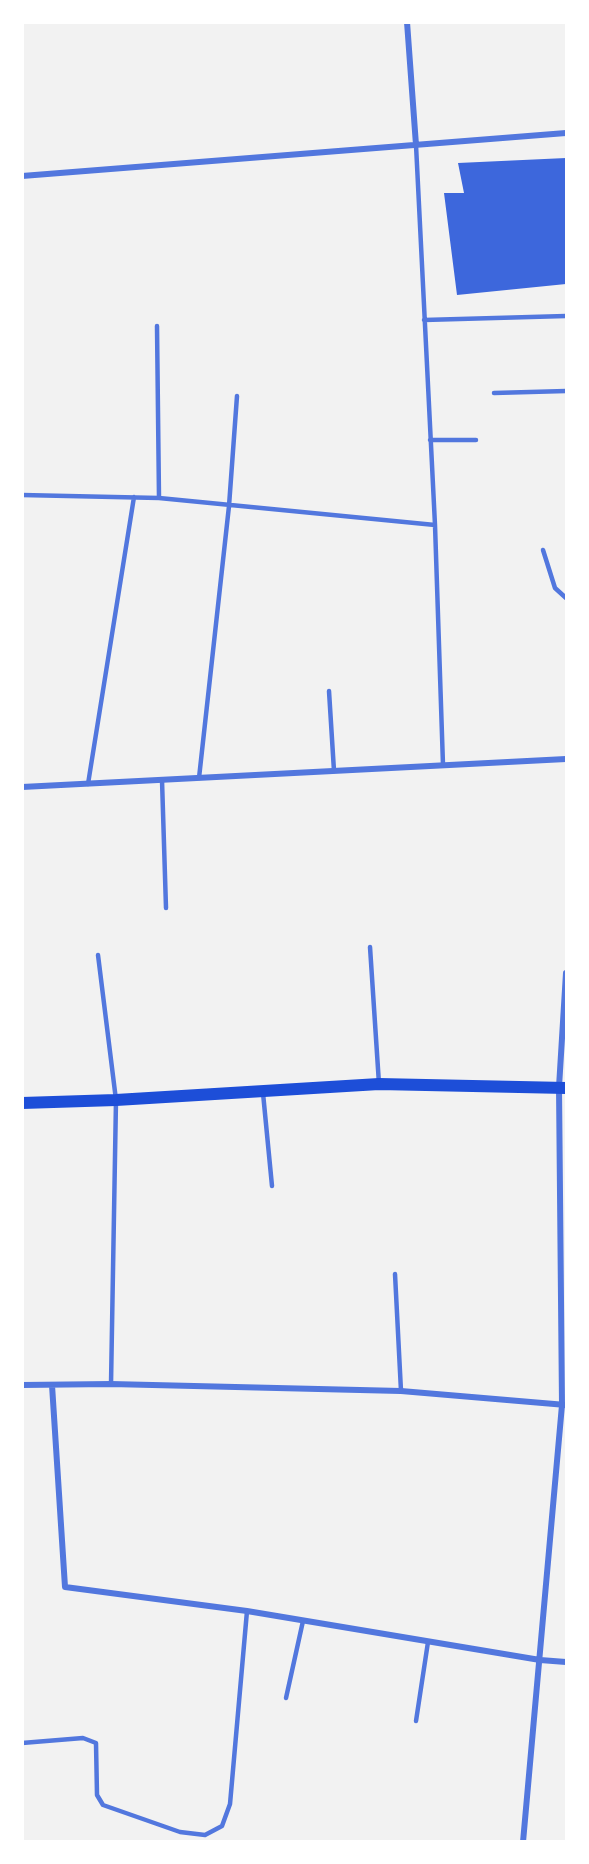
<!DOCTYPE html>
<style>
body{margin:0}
#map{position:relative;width:589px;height:1864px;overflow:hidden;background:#f2f2f2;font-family:Karla,sans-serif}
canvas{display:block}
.frame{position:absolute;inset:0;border:24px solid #fff;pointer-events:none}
</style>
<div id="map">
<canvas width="589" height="1864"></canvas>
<div class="frame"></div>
</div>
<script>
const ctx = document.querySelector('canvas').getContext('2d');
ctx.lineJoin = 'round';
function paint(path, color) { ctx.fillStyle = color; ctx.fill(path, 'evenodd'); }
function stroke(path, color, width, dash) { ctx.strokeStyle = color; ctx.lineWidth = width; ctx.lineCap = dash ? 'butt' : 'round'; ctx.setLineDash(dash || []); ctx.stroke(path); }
paint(new Path2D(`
 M566,158v126l-109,11 -13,-102h20l-6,-30z`), '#3d67dc');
stroke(new Path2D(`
 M416,145l19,380 8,240
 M424,320l142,-4
 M157,326l2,172
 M494,393l72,-2
 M430,440h46
 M22,495l137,3 276,27
 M543,550l12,38 11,10
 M329,691l5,80
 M199,778l30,-272 8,-110
 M162,780l4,128
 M88,784l46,-287
 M370,947l9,137
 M98,955l18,145 -5,284
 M263,1093l9,93
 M395,1274l6,117
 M286,1698l17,-77
 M416,1721l12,-79
 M22,1743l61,-5 13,5 1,52 6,10 77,27 25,3 17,-9 8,-22 17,-193`), '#5277de', 4.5);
stroke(new Path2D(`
 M407,22l9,123
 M22,176l544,-43
 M22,787l544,-28
 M22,1385l89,-1 290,7 165,14
 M52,1385l13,202 182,24 293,49 26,2
 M523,1842l39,-437 -3,-318 7,-114`), '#5277de', 6);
stroke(new Path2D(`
 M22,1103l94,-3 263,-16 187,4`), '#1d4ed8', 12);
</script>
